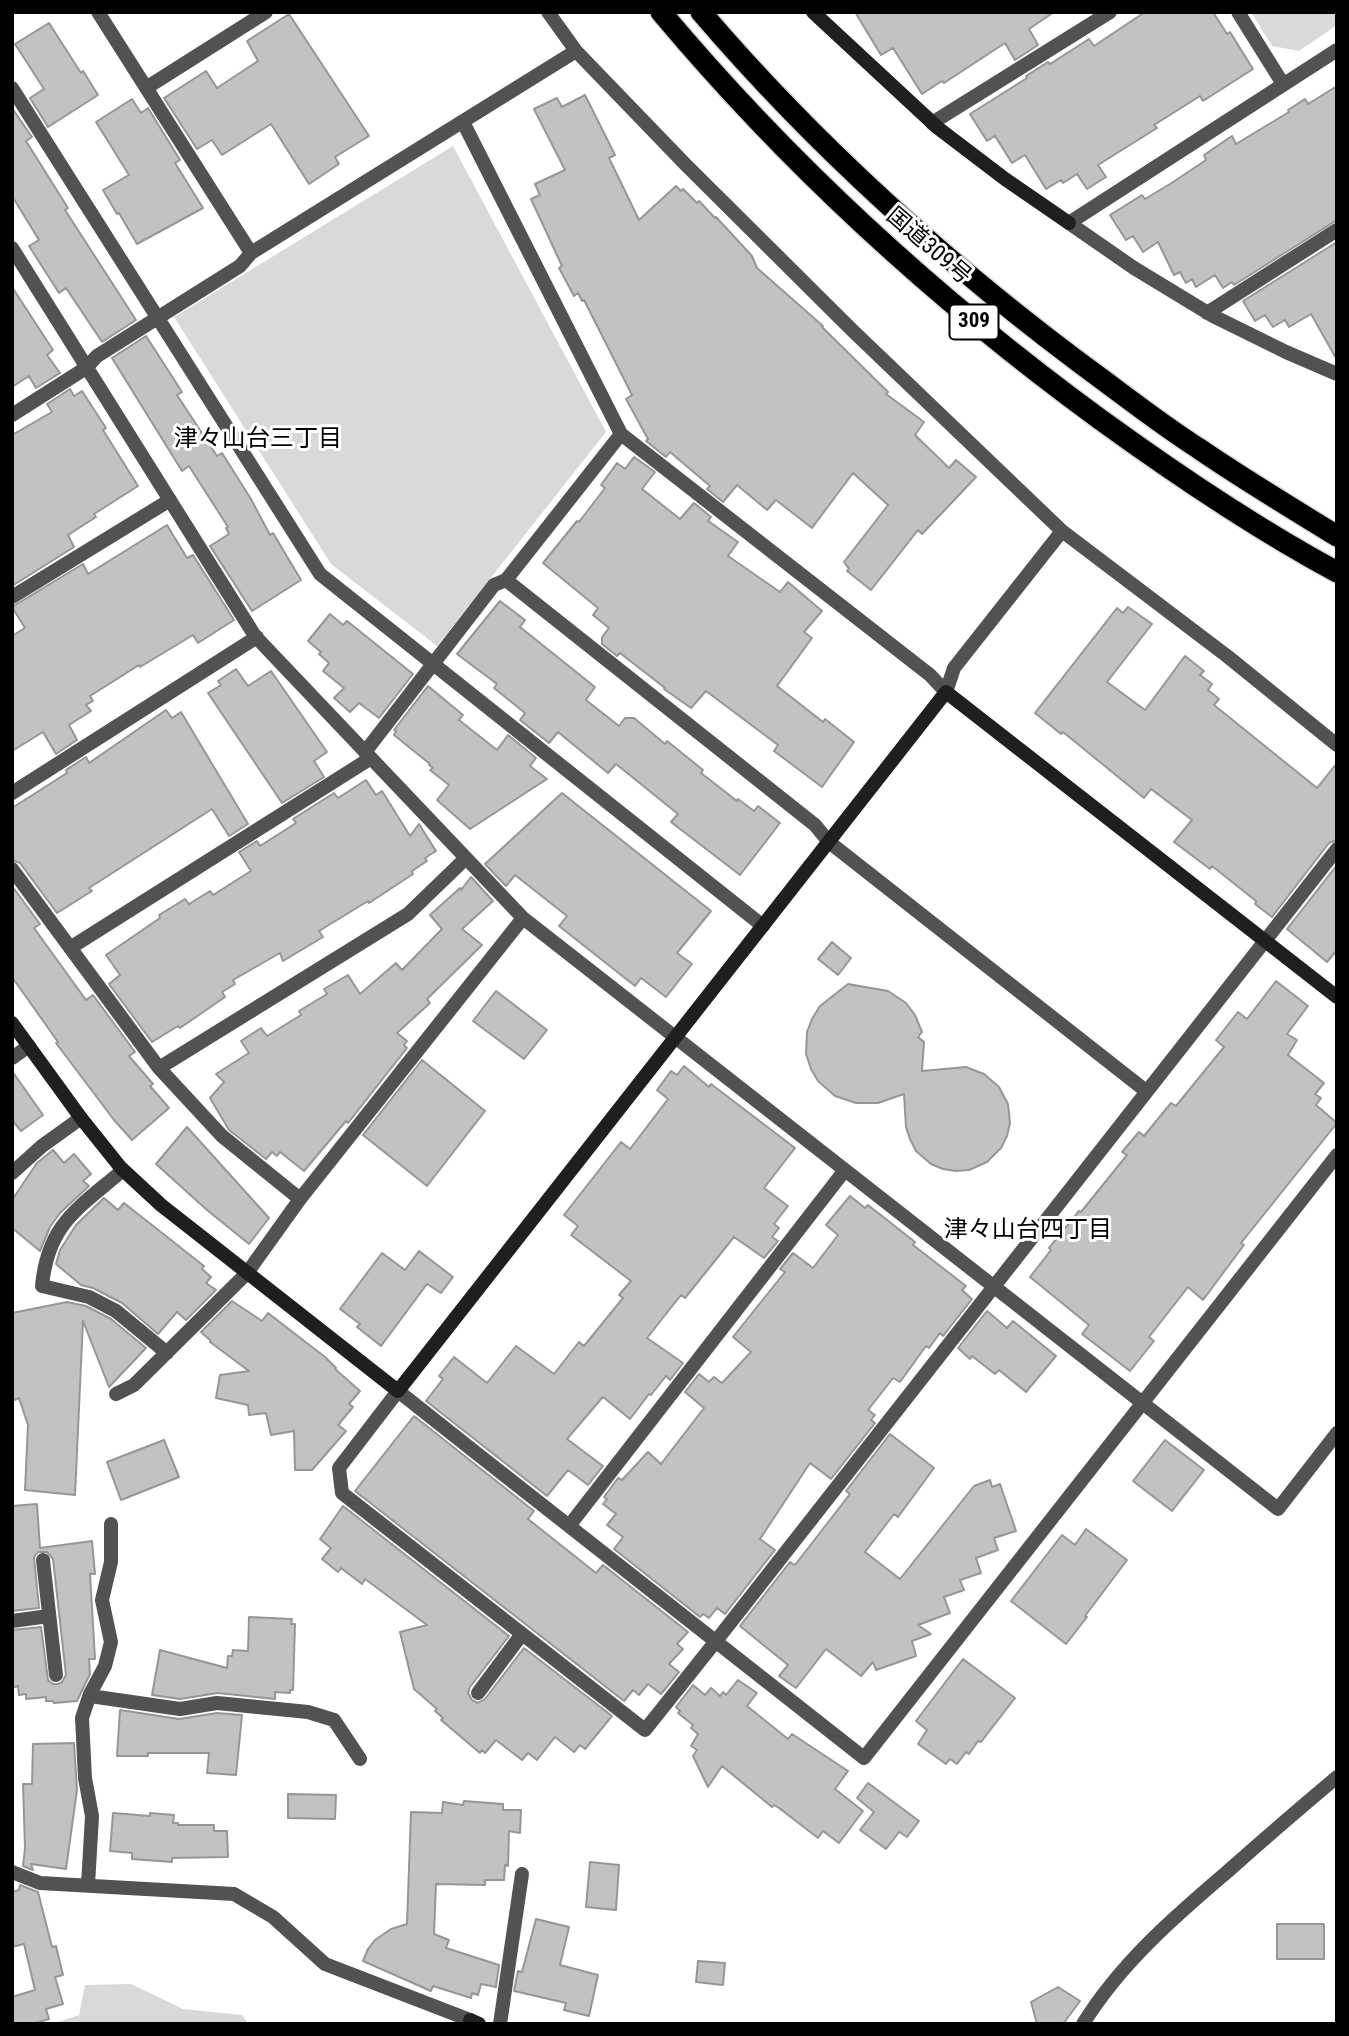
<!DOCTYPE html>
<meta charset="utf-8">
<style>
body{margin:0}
#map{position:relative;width:1349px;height:2036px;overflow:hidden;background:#fff;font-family:"Roboto Condensed",sans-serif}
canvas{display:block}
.frame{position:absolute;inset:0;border:14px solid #000;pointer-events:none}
</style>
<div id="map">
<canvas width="1349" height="2036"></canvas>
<div class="frame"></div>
</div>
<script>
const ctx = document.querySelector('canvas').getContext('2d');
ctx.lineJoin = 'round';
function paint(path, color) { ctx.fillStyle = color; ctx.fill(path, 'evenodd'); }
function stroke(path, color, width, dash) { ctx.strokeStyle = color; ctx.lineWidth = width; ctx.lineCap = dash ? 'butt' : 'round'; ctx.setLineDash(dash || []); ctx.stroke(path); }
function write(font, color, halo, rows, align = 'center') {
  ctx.font = font + ' "Roboto Condensed","Noto Sans JP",sans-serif'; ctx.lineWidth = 6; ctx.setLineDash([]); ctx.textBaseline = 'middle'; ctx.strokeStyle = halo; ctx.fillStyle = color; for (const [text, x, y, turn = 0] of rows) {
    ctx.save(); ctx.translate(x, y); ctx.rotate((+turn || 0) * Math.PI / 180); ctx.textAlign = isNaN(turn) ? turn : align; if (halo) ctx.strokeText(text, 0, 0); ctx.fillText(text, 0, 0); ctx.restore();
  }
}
paint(new Path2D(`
 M1251,12h86v13l-38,26 -27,-5z
 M453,146l153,286 -169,214 -106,-82 -157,-247z
 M131,1984l52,25 59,6 6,9h-196l27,-9 6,-30z`), '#d9d9d9');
const building = new Path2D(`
 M855,12h199l-25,17 9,16 -23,15 -10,-17 -61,40 -2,-2 -20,13 -29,-46 -12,7z
 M1145,12h68l14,22 3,-2 23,37 -50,32 -3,-5 -46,29 3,3 -59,37 8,12 -19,12 -10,-15 -14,9 -2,-3 -15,9 -21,-34 -13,8 -17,-27 -8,5 -17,-27 57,-36 -1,-2 22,-14 2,2 39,-25 5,7z
 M289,14l80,122 -34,21 4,7 -30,20 -38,-60 -49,31 -10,-15 -15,9 -33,-51 42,-27 11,17 41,-27 -11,-20z
 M49,23l32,50 2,-2 15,24 -50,32 -18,-29 14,-9 -29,-45z
 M1337,86v134l-103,65 -2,-3 -9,6 -8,-13 -19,12 -4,-8 -6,4 -6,-11 -6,3 -16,-33 -15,10 -10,-16 -7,4 -16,-25 32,-20 3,4 25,-15 36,-24 -2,-5 28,-19 4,8 53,-32 -1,-2 17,-11 3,5z
 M585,95l30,60 -6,3 30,62 37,-34 5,5 2,-2 14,14 2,-2 16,17 1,-1 36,39 5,12 66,58 -1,1 66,65 -2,2 38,28 -9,13 34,33 7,-8 20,17 -54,57 -4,-4 -47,60 -24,-19 2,-2 -5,-7 44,-57 -35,-32 -41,55 -36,-28 -9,10 -30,-25 -14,17 -16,-13 3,-3 -40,-34 -4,5 -20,-16 2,-2 -22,-40 6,-4 -48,-95 -2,1 -4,-8 -4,3 -15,-28 3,-2 -31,-67 9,-4 -5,-11 30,-14 -31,-61 23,-11 5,9z
 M132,99l9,14 7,-5 32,52 -5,3 28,45 -66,36 -18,-31 -2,1 -14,-24 26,-15 -33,-53z
 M12,108l20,29 -6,4 42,67 -3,2 71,110 -34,22 -36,-54 -7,5 -30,-47 10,-6 -27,-44z
 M1337,242v118l-26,-46 -22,13 -4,-7 -12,7 -8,-12 -10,6 -12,-20z
 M12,287l41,63 -6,5 13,18 -24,15 -7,-12 -17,11z
 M146,336l36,56 -5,3 40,61 5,-3 29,46 19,36 3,-2 28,47 -49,31 -42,-65 19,-12 -3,-6 2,-1 -39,-61 -7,5 -70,-113z
 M70,389l4,7 8,-5 24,37 -3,2 35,56 -44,28 2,3 -28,18 6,12 -62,39v-151l40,-23 -5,-8z
 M634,457l21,15 -13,17 38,30 14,-16 17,14 -3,4 30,21 -10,14 52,36 8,-10 34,29 -18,21 8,6 -35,48 46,36 2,-3 29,23 -32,45 -48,-36 4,-6 -72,-54 -15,17 -27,-19 1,-1 -45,-35 -3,3 -15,-12v-7l7,-9 -16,-13 5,-7 -55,-45 34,-42 2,1 26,-34 -4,-3 16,-22 8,6z
 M167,525l20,33 6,-3 41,65 -36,23 -5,-8 -53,32 -1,-2 -49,31 3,5 -7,4 5,6 -22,14 8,15 -21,14 -13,-22 -31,19v-115l13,-8 -13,-21 71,-43 5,10z
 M500,601l25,19 -5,7 75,60 -9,13 33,26 6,-8h9l31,26 2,-3 36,29 -2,3 36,28 1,-2 16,12 4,-5 22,17 -40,52 -69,-53 7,-8 -62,-50 -8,9 -50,-41 -9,11 -29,-23 5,-7 -31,-25 3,-4 -40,-30z
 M1128,607l24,17 -45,58 38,28 40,-54 19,15 -4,4 12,9 -4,6 11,9 -5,6 103,83 20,-25v77l-8,3 -57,74 -17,-13 1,-3 -44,-35 -2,3 -36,-27 18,-22 -41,-31 -7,9 -81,-66 -2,2 -26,-21 82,-105 6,5z
 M330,614l13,11 4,-4 66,53 -34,44 -20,-15 -9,9 -16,-14 10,-10 -21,-17 6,-8 -10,-9 2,-2 -13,-11z
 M236,669l12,17 23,-15 56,81 -13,9 10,16 -42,26 -74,-110 13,-8 -3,-4z
 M428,686l35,29 -4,5 38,30 11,-15 28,23 -6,8 17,13 -77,50 -33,-29 12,-15 -19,-15 3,-2 -4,-3 1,-1 -36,-29 2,-4 -2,-1z
 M166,710l6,8 9,-6 67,112 -19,12 -17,-27 -123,79 3,3 -35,22 -37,-50 -8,-3v-52l55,-35 -1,-3 20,-13 3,6z
 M366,780l10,15 6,-4 28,45 9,-12 17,27 -11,7 2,3 -15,10 1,3 -44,29 -1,-2 -49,30 4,6 -40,24 -3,-8 -47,27 2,4 -13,8 3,5 -45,31 -2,-2 -26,16 -43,-58 11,-9 -14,-20 54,-37 -1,-3 26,-16 4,5 21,-13 3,4 38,-24 -12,-19 18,-11 3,5 36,-23 -3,-4 41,-26 4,5z
 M562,793l149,118 -34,42 15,11 -26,33 -25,-19 -6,8 -76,-60 8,-10 -52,-41 -9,11 -21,-22z
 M1337,865v85l-10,12 -40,-33z
 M471,877l22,24 -31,28 20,16 -55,54 3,4 -33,30 10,8 -3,4 3,3 -59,75 -2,-2 -42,50 -24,-19 -3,4 -5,-4 -6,7 -37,-29 -19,-32 14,-16 -8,-8 33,-21 -8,-12 20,-13 6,8 34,-21 -2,-4 28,-17 -3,-5 24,-14 12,19 36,-31 6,7 40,-41 -12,-14 30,-27 1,2z
 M12,886l28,38 -6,4 52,72 7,-5 42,57 -6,4 24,28 -3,2 19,22 -37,32 -18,-20 -58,-77 2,-1 -46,-65z
 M832,942l19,16 -13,17 -20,-16z
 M1276,981l32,25 -21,28 10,6 -9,15 36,28 -9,11 6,4 -5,7 21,18 -96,120 3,2 -41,55 -15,-13 -39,50 5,4 -24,30 -48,-37 7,-9 -59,-48 21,-27 -2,-2 30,-37 2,1 46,-57 -5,-3 17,-20 5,4 27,-33 5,3 48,-59 -8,-7 22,-28 9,7z
 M848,984l40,7 18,12 9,12 7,17 -4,5 6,5 -2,29 44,-4 18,7 15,13 9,17 2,19 -3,13 -6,12 -14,14 -18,8 -13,1 -13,-2 -12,-5 -15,-13 -6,-12 -4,-12 -2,-33 -26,9h-22l-21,-7 -17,-15 -7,-12 -5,-15 1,-22 5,-13 8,-13z
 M496,991l51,39 -23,29 -51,-38z
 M422,1060l63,51 -58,75 -64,-51z
 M684,1066l25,21 2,-3 84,64 -31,40 24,18 -14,18 5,4 -7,9 6,4 -14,17 -30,-21 -49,61 -4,-3 -34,43 36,25 -13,17 -4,-4 -15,19 -2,-1 -19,25 -27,-22 -1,1 -35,41 36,27 -15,19 -20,-15 -21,26 -121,-95 17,-22 -4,-3 15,-19 33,26 29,-37 38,28 25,-32 5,4 39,-48 -4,-3 12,-14 -60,-46 7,-9 -14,-11 57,-73 9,7 38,-50 -11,-9 14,-19 6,4z
 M12,1071l31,44 -22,16 -9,-11z
 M187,1127l82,91 -20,26 -42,-34 -51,-46z
 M53,1150l11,13 10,-9 17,20 -8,7 6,5 -29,27 -10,14 -10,24 -28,-23v-28l25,-37z
 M850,1196l15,12 3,-3 47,37 -2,3 53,41 -4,4 10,9 -29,37 -3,-3 -11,15 -3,-2 -26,36 -7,-4 -25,32 7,5 -4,5 4,3 -44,56 -21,-16 -50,76 15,11 -50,64 -8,-6 -8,10 -6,-4 -3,3 -86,-68 9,-12 -16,-12 9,-11 -13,-10 4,-5 -3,-2 14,-19 4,2 26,-28 13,12 43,-56 -19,-16 14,-18 10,8 5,-5 8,6 29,-31 -18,-15 52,-65 -5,-3 13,-16 20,15 25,-33 -12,-10z
 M104,1198l14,12 6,-7 80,63 -2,3 9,8 -5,6 10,7 -30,30 -9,-8 -19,22 -36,-31 -29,-15 -12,-3 -25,-21 4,-14 16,-25z
 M419,1251l34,26 -12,16 -14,-9 -46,62 -24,-19 3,-3 -20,-15 42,-56 23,17z
 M232,1301l30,20 6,-8 57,44 11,11 -1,1 25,22 -11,13 4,3 -15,18 8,6 -34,39h-17l-1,-39 -23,4 -5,-22 -17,2 -1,-10 -32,-7 4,-23 29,-4 -39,-29 1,-1 -10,-9z
 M67,1302l19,4 25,13 35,29 -37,39 -26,-66 -8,174 -50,-5 3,-65 -9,-27 -7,3v-88z
 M987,1311l20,17 6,-7 43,35 -30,36 -27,-22 -4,4 -23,-18 -2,3 -12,-11z
 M414,1416l120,95 -6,8 68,54 7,-8 85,67 -11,12 6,5 -14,15 10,8 -18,22 -13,-10 -9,11 -6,-5 -9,11 -269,-210z
 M890,1434l44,34 -36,49 -4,-3 -29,38 35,27 74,-93 16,-6 2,7 8,-3 16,47 -22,7 4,12 -22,8 5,15 -21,7 4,10 -20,7 6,16 -32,12 13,9 -19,7 4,15 -40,14 -3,-8 -12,14 -35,-27 -30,39 -17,-12 9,-11 -48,-39 50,-64 5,3 55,-71 -4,-3z
 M164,1440l15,37 -58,23 -14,-38z
 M1165,1440l39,30 -32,41 -39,-30z
 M37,1504l3,44 52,-7 3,33h-5l5,85h-6l1,15 -13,27 -23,2 -1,-2h-7v-4l-20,2v-5l-7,1 -1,-9 -6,2v-58l29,-3 7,53 5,4h5l4,-2 4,-7 -13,-116 -6,-7h-9l-4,5 5,51 -27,3v-105z
 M343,1506l166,130 -39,51 -2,6 4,7 6,3 7,-4 39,-51 88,68 -27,33 -5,-4 -6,7 -19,-15 -18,23 -9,-7 -6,7 -26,-20 -11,13 -3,-3 -2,3 -39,-33 2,-2 -8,-7 2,-2 -23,-20 -14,-57 27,-7 -62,-46 -3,5 -21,-16 -3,4 -16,-13 9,-11 -11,-9z
 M1086,1529l41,31 -42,56 2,1 -21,27 -55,-43 51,-66 13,10z
 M249,1617l43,2 -1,5h4l-2,66h-3v3l-15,-1v7l-57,-6 -38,6 -28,-4 8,-45 67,18 1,-12h4l1,-6 15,1z
 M963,1659l52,39 -34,44 -3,-1 -9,13 -3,-2 -9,12 -7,-5 -4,5 -28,-20 9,-14 -11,-9z
 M738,1680l19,13 -10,13 41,33 4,-5 56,37 -13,18 28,22 -24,32 -16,-12 -5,7 -39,-30 -5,-3 -2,2 -50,-41 -14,21 -15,-31 4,-6 -6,-4 7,-12 -7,-6 2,-3 -15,-12 2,-2 -4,-4 17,-22 12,10 6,-7 9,8 3,-4 3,3z
 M120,1710l59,9 38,-6 25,2 -6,60 -29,-2 2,-20h-61v3h-31z
 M74,1743l3,47 -11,79 -35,-5 2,6 -10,-4 2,-18 -2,-64h9l1,-40z
 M868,1783l51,38 -12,16 -8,-5 -13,17 -26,-19 14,-18 -17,-14z
 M288,1794l48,1 -1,24 -47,-1z
 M464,1801l39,3v6h18l-1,23 -11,-2 -1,35 -3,-1 -1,15h-19v5l-49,-1 -2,50 15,6 -3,8 53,17 -3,22 -15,-3 -3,11 -6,-2 -1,5 -38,-12 -2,5 -68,-30 5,-12 7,-9 16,-11 16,-5 4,-112 31,1 1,-11 20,3z
 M113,1813l37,3v-3l24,2 -1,8h5v2h36v6h13l1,26 -56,1v4l-40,-3v-6l-22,-2z
 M590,1862l29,3 -3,45 -30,-3z
 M20,1885l18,7 14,55 4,-1 7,29 -8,2 8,27 -17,5 3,10 -17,5h-20v-27l23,-7 -11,-46 -12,3v-55l7,-2z
 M536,1919l33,8 -9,38 38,10 -9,41 -25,-6 2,-7 -52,-12 4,-20 4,1z
 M1277,1924h47v35h-47z
 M698,1961l27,2 -2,22 -27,-3z
 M1058,1987l22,14 -17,23h-26l-6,-22z`);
paint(building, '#c2c2c2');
stroke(building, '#969696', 2);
const highway = new Path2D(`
 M661,12c130,155 277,289 440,408 76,55 154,108 236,152
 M701,12c118,138 256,261 402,368 31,23 62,47 95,68 45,31 92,59 139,88`);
stroke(highway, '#dbdbdb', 24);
stroke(new Path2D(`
 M98,12l153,241
 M548,12l28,39 109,113 168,167 209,200 165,125 110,89
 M1238,12l45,72
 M1337,50l-268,173 65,45 79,48 73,36 51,22
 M12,88l308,486 443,352
 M146,88l120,-76
 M463,122l158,312 309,241 16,17 8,-24 108,-137
 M932,123l178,-111
 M12,248l243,388 268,282 755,591 59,-76
 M1207,313l130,-83
 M12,415l74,-47 11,-12 143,-90 11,-13 325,-202
 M506,580l309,245 14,17 317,249
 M12,597l158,-97
 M365,752l129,-167 12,-5 115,-146
 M12,793l245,-156
 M1337,849l-621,792 -71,89 -303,-237 -3,-25 59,-77c155,123 311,245 466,367l473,-603
 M12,869l147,199 63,68 78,63
 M70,948l301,-190
 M12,1058l17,-12
 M159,1068l249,-154 58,-56
 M123,1170c-44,38 -75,53 -81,116l47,11 27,14 51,42
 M12,1173l30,-27 39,-28
 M116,1394l18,-9 113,-112 53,-74 223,-281
 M569,1526l276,-356
 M43,1560l13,115
 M12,1621l37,-5
 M478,1693l44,-59
 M90,1696l90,13 37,-6 91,9 26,8 26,39
 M12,1872l28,11 194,11 39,23 52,47 145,56 -4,4
 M88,1885l4,-69 -7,-38 -3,-60 8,-24 15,-28 6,-24 -9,-42 9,-38v-38
 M500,2024l22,-150
 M1083,2024c37,-60 91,-107 144,-152 36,-32 73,-64 110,-95`), '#525252', 14);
stroke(new Path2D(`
 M813,12l125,116 67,51 64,44
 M12,1023l69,95 40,50 40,37 237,186 548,-699 391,305
 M470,2020l9,4`), '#1f1f1f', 14);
stroke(highway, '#000', 21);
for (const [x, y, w] of [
 [974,322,49]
]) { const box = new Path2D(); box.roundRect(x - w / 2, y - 17.5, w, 35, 5); ctx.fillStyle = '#fff'; ctx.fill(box); stroke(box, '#000', 2); }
write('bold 21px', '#000', null, [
 ["309",974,322]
]);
write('23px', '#000', '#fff', [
 ["国道309号",928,247,41]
]);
write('24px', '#000', '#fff', [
 ["津々山台三丁目",258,440],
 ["津々山台四丁目",1028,1231]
]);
</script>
